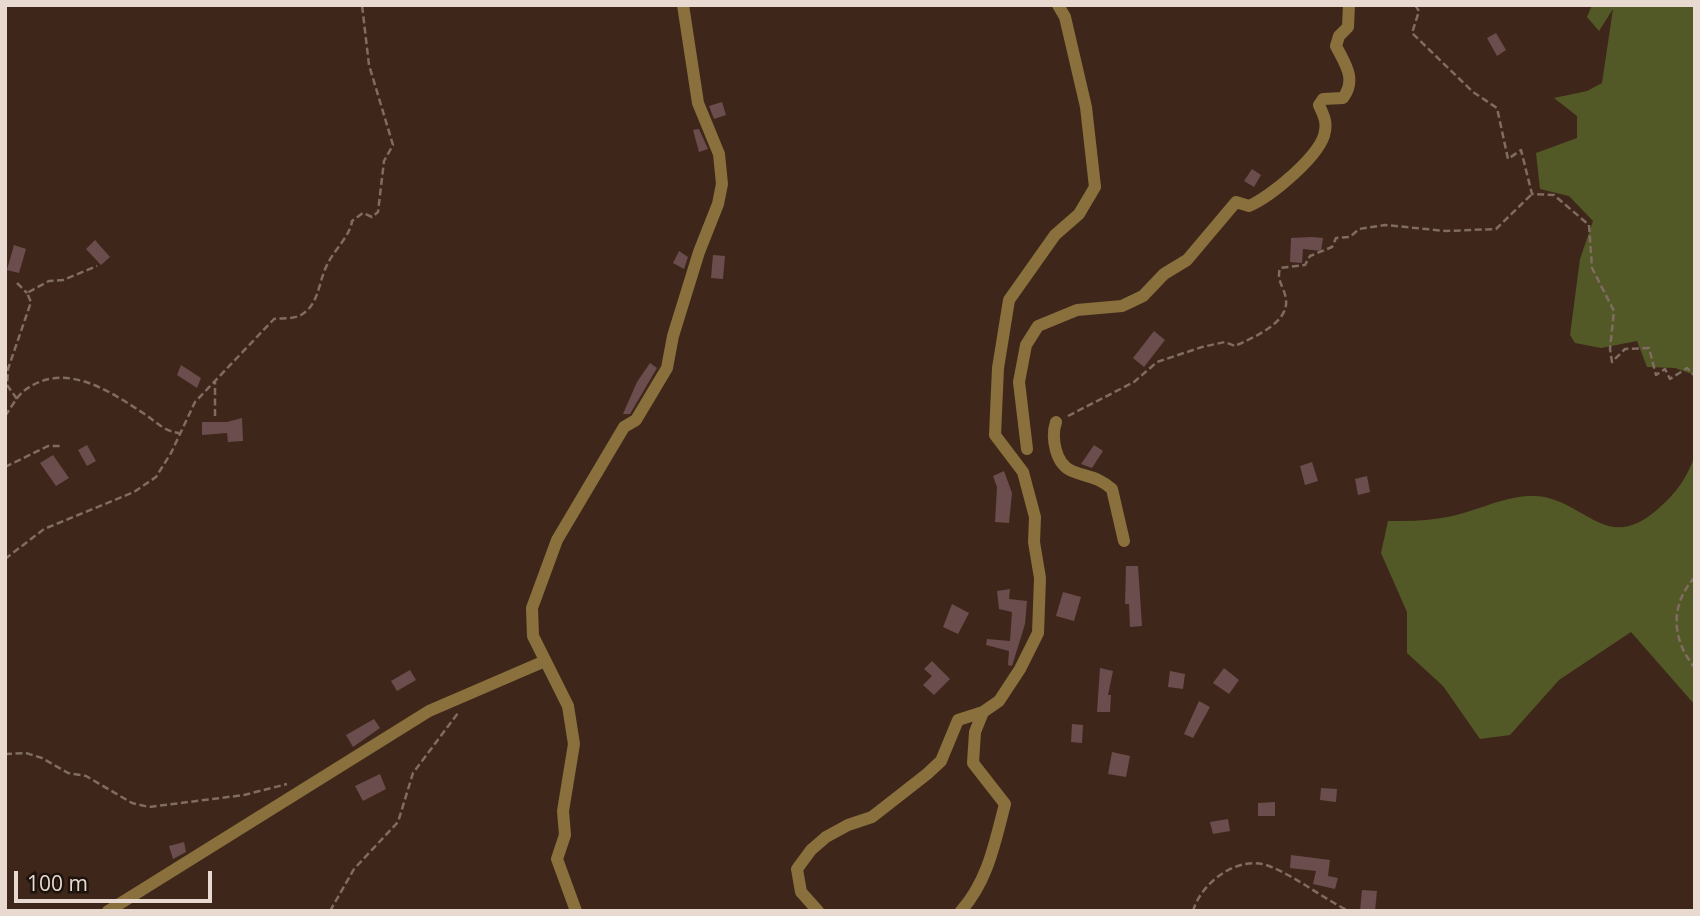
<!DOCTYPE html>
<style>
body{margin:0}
#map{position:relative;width:1700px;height:916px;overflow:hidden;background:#3e271a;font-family:"Open Sans",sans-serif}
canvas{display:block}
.frame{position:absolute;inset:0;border:7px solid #e8d9d1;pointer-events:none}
.scale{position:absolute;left:14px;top:871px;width:198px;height:32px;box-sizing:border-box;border:4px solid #e8d9d1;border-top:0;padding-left:9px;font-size:21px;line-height:24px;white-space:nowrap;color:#e8d9d1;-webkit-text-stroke:5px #1d130d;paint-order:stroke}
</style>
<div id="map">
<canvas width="1700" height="916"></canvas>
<div class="frame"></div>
<div class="scale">100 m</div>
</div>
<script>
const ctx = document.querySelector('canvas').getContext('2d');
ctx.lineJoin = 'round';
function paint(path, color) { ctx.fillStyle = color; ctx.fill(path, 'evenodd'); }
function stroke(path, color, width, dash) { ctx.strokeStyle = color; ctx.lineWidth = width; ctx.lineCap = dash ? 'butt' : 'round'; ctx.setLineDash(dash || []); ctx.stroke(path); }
paint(new Path2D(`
 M1592,5h103v370l-20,-7 -28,-1 -10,-26 -36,7 -26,-5 -5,-8 10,-76 13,-38 -24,-25 -29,-7 -4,-36 41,-15v-22l-23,-18 33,-7 15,-8 11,-74 -14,22 -12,-14z
 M1695,455v250l-64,-73 -72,48 -49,55 -30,4 -37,-53 -36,-33v-41l-26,-59 7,-32c18,0 36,0 54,-3 29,-4 58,-21 88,-22 54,-2 74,63 130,11 17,-15 27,-29 35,-52z`), '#535827');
paint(new Path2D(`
 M1496,33l10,17 -9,6 -10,-18z
 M722,102l4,13 -12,4 -5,-13z
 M699,129l9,20 -9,3 -6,-22z
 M1252,169l9,6 -7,12 -10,-6z
 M1312,237l11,1 -2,13 -18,-2 -1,14 -12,-1 1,-24z
 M95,240l15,17 -9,8 -15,-16z
 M14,245l12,4 -7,24 -12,-3z
 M679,251l9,6 -4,12 -11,-6z
 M713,255l12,1 -2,23 -12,-1z
 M1154,331l11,9 -21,27 -11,-9z
 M650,363l7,5 -27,46h-7l14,-32z
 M181,365l20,13 -4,10 -20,-13z
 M242,418l1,23 -15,1 -1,-9 -25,2v-13h25z
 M87,445l9,16 -9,5 -9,-16z
 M1094,445l9,6 -11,17 -11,-4z
 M53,455l16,23 -13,8 -16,-23z
 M1312,462l6,19 -13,4 -5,-19z
 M1004,471l8,22 -3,30 -14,-1 2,-35 -4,-11z
 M1367,476l3,16 -12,3 -3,-16z
 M1126,566h12l4,60 -12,1 -1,-23h-4z
 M1010,589l-1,10 18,2 -2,23 -13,42 -4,-1 1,-14 -23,-6 1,-6 23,2 2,-29 -13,-3 -2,-18z
 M1063,592l18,5 -7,24 -18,-5z
 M952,604l17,9 -11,21 -15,-7z
 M932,661l18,18 -16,16 -11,-10 9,-9 -8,-7z
 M1100,668l13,3 -5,24h3l-1,17h-13z
 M1224,668l15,12 -10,14 -16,-11z
 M410,670l6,10 -19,11 -6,-10z
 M1170,671l15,3 -2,15 -15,-2z
 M1199,701l11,6 -17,31 -9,-4z
 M374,719l6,9 -27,19 -7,-12z
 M1072,724l11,1 -1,18 -11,-1z
 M1112,752l18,4 -4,21 -18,-3z
 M380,774l6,15 -23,12 -8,-15z
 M1321,788l16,1 -1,13 -16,-2z
 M1275,802v14h-17v-13z
 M1228,819l2,12 -17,3 -3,-12z
 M184,842l2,10 -13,7 -4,-13z
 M1291,855l39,5 -2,16 10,2 -3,11 -22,-5 3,-13 -26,-3z
 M1362,890l15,1 -2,20h-15z`), '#6b4d4d');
stroke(new Path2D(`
 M1415,5l4,6 -7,22 61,59 24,16 11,51 13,-9 11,44 22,1 35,30 3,43 22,43 -4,38 2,13 13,-13 24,-1 7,27 9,-6 5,10 17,-11 8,8
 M17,283l10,10
 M17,399l-10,-14 1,-16 23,-67 -4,-9 22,-12 14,-1 34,-14
 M5,416c6,-8 12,-20 20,-26 40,-29 83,0 118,23 14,9 20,18 36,20
 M215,416v-36
 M1068,416l66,-34 23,-20 45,-15 23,-5 10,4c17,-8 54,-23 51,-46 -1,-13 -10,-18 -6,-32l25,-3 5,-9 22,-9 4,-9 14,-1 9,-8 26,-4 61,6 50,-2 36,-35
 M5,467l43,-21h12
 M5,559l39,-30 90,-37 22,-15 15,-24 24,-51 79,-83c8,-1 20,0 27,-4 19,-11 17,-34 27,-52 7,-14 22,-27 24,-42l11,-8 9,4 6,-5 6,-51 9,-16 -24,-80 -7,-60
 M1695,577c-25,27 -24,62 0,91
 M5,754l21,-1 16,5 26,15 18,3 46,27 17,4 95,-12 43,-11
 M330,911l24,-42 44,-47 15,-49 45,-60
 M1193,911c8,-28 45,-57 76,-45 28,11 53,32 80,45`), '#806c61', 2.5, [7, 3.5]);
stroke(new Path2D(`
 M1056,422c-5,15 -1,42 16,49 17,7 25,5 40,18l12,52
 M1027,449l-8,-67 7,-37 12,-19 39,-16 45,-4 21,-10 21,-22 23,-14 49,-58 13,4c21,-9 73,-51 76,-75 2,-10 -2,-17 -6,-26l4,-6 20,-1c14,-19 2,-34 -7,-52l3,-10 9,-9 1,-22
 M108,911l321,-200 116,-50
 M576,911l-19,-52 8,-24 -2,-24 11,-67 -6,-38 -35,-70 -1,-28 25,-68 67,-113 12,-7 31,-52 6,-32 26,-84 19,-48 4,-20 -3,-30 -21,-51 -15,-98
 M818,911l-17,-19 -4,-23 14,-19 15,-13 22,-12 24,-8 55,-43 14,-13 17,-41 25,-8 16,-11 21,-32 18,-36 2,-55 -6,-36 1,-25 -12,-45 -28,-37 3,-67 11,-68 46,-65 24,-21 16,-27 -9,-80 -21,-90 -7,-12
 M961,911c27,-30 34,-69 44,-107l-32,-41 2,-31 8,-20`), '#8a703c', 12);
</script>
